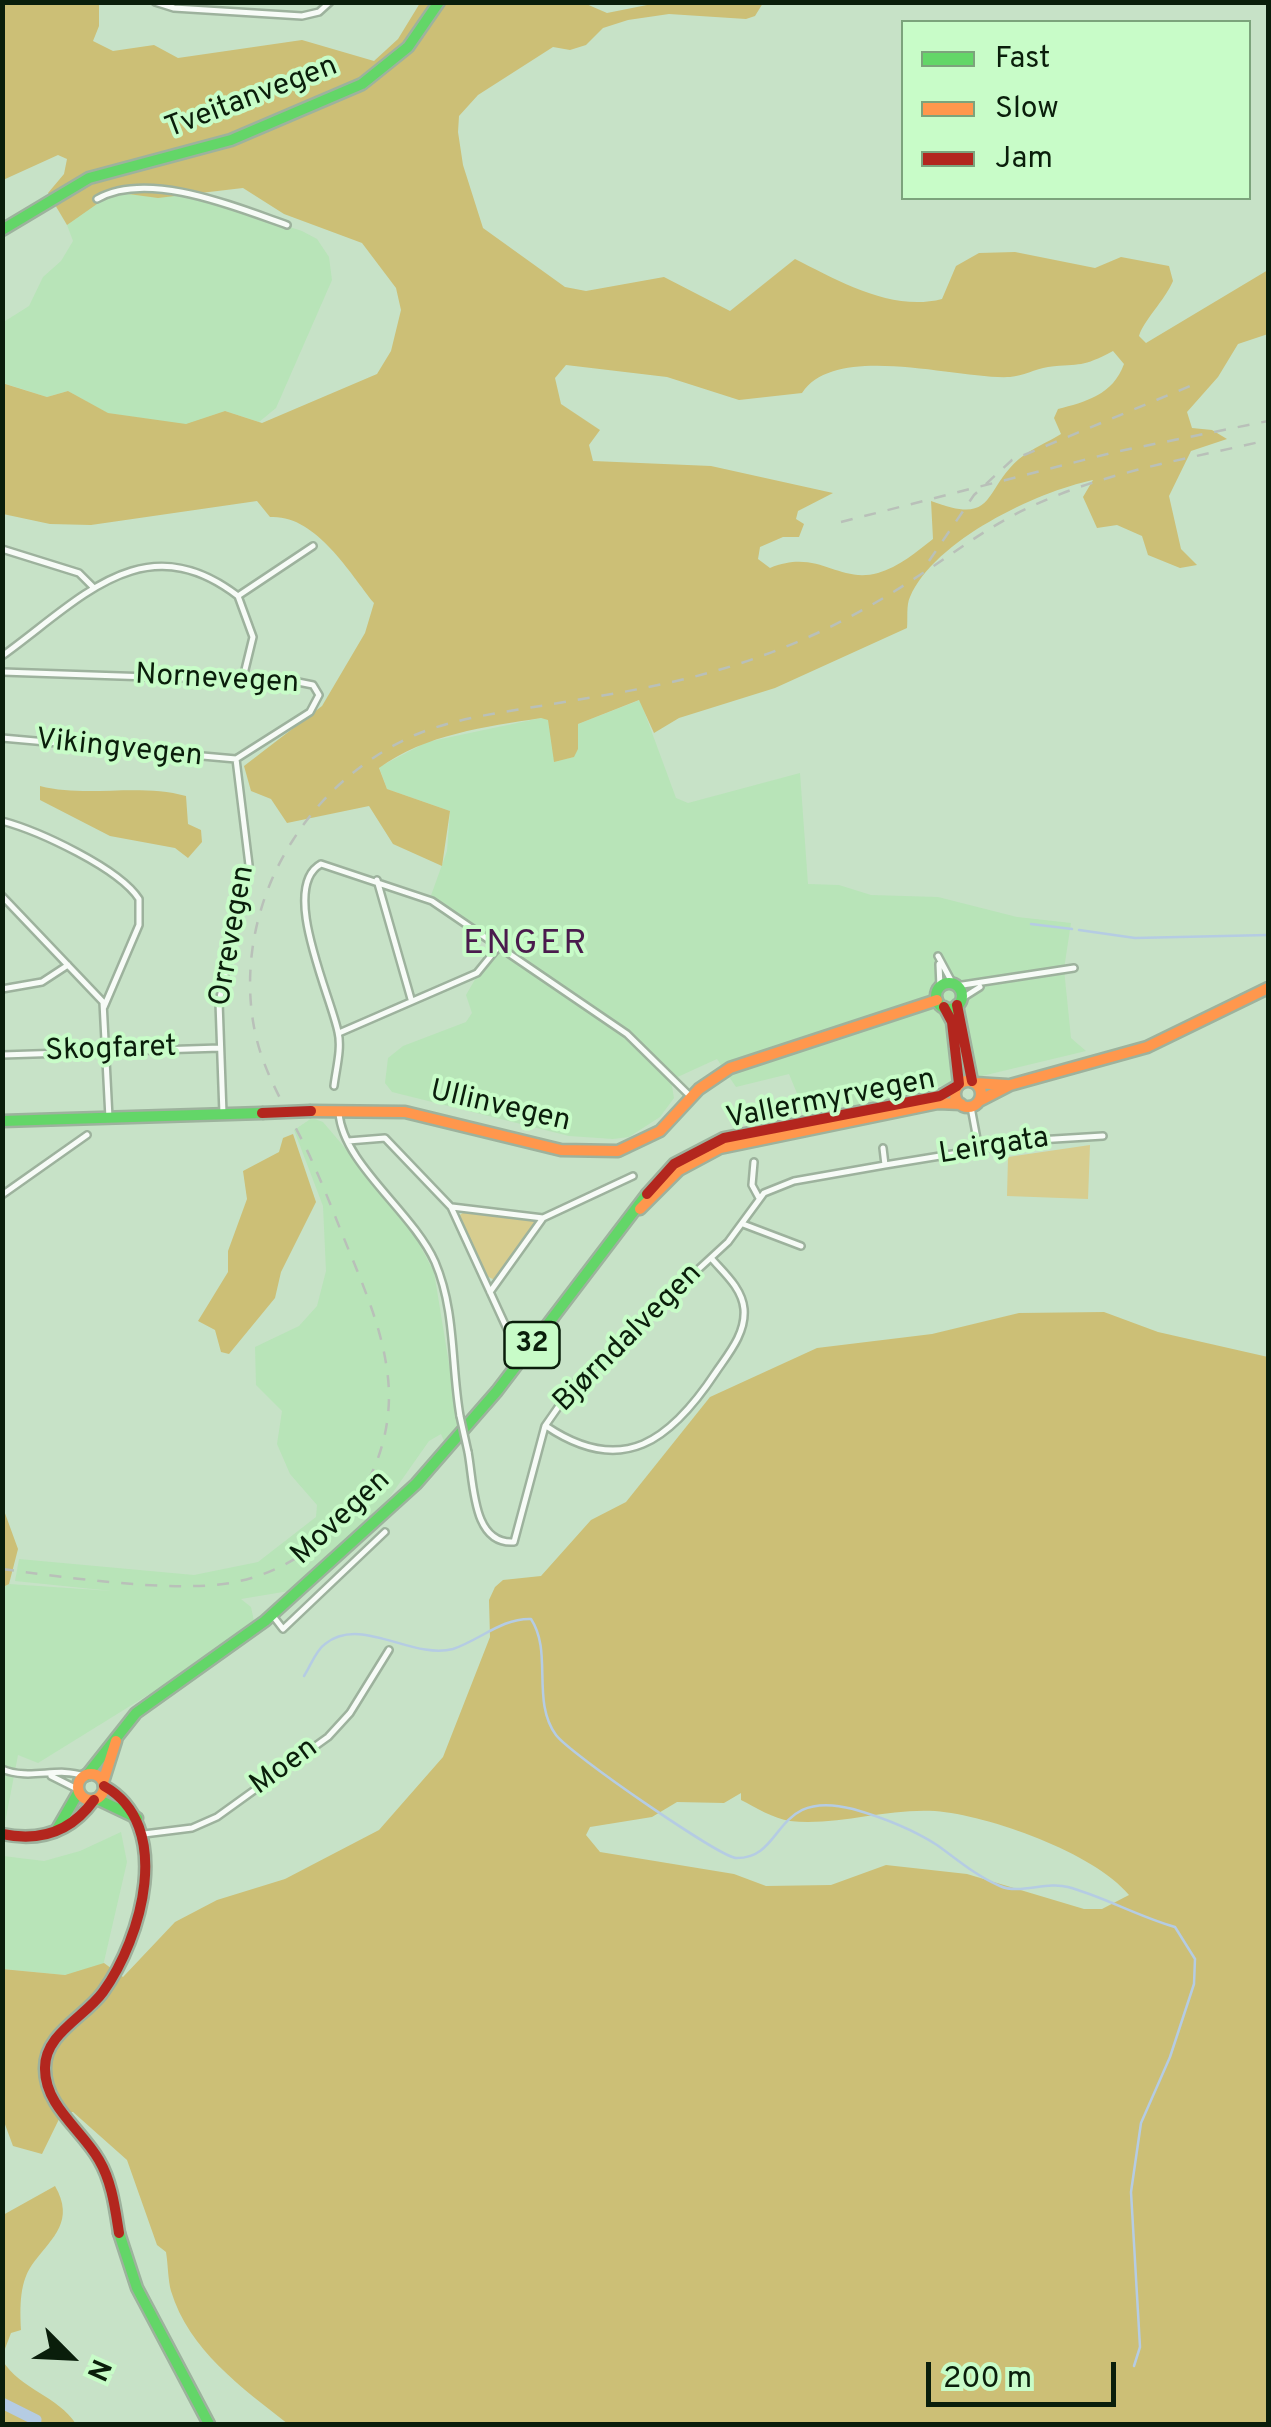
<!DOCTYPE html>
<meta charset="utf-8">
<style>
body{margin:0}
#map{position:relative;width:1271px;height:2427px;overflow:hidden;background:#c7e2c7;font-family:Overpass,sans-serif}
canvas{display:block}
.frame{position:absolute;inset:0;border:5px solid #0a1e0b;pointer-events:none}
.legend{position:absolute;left:901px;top:20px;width:350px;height:180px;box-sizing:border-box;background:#c8fcc8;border:2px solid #7ca37c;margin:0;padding:12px 18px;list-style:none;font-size:30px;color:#0a1e0b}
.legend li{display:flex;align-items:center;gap:20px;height:50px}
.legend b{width:50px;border:2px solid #7ca37c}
.north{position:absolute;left:20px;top:2307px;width:100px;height:100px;-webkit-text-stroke:8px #c8fcc8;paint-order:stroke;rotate:114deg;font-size:28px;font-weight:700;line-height:40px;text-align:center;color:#0a1e0b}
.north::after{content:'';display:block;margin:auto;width:35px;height:45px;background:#0a1e0b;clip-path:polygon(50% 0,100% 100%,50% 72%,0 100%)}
.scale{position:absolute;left:926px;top:2362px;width:190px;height:45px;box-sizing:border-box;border:5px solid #0a1e0b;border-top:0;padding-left:12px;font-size:30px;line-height:35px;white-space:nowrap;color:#0a1e0b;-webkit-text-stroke:8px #c8fcc8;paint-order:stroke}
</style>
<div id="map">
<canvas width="1271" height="2427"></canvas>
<div class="frame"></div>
<ul class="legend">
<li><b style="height:12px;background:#63d668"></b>Fast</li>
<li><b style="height:12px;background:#ff974d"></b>Slow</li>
<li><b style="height:12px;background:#b3261e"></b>Jam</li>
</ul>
<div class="north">N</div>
<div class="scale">200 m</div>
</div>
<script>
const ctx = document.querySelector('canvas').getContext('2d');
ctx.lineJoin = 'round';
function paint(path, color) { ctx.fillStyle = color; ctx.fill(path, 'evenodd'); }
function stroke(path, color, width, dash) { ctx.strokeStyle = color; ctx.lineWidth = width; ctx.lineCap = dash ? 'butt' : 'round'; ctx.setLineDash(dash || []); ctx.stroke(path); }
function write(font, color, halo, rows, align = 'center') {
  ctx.font = font + ' Overpass,sans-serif'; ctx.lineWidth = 8; ctx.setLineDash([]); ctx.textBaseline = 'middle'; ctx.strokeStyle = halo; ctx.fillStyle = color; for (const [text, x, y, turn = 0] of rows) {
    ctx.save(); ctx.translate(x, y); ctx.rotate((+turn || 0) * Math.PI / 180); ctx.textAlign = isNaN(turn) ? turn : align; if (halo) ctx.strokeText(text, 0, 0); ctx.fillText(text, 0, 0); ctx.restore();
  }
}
paint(new Path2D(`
 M122,193l76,4 104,34 15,8 12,18 3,23 -56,128 -17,14 -34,-11 -39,14 -79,-12 -39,-22 -21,6 -44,-14 -1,-60 27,-17 14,-29 18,-16 12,-20 -6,-16 6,-6 34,-23z
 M640,700l36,98 12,5 112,-30 8,111 31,1 32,10 67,2 79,20 54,6 -7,46 7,69 15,13 -229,55 -54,2 -14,-34 -53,13 -19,-28 -46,21 3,18 -14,19 -31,20 -16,2 -44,-3 -177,-44 -7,-9 3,-25 15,-12 63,-24 6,-9 -6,-18 26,-45 -4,-8 -59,-41 18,-50 3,-40 -63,-22 -8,-22 48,-25 114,-24 7,1 5,15 1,27 19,-4 5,-8v-25z
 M312,1118l11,4 84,99 27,51 25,153 -15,16 -3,-7 -12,7 -47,67 -93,83 -48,8 10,8 3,14 -56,43 -160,99 -20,-8 -15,78v-246l6,-3 103,7 -97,-10 4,-22 175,16 64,-13 58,-45 1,-12 -27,-31 -13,-30 5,-33 -26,-26 -1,-38 44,-21 18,-20 9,-35 -3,-65 -29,-76z
 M121,1832l6,30 -24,104 -38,9 -62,-6v-113l41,5 36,-10z`), '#b8e4b8');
paint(new Path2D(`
 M1090,1145l-2,54 -81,-3 1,-39z
 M464,1212l64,5 6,5v6l-39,52 -11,-5 -27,-58z`), '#d7cd8f');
paint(new Path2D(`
 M3,3h96v23l-6,15 20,10 41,-6 24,13 124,-18 72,21 24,-22 22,-36h164l23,10 50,-10h106l-8,13 -9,3 -77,-5 -41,6 -25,8 -17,17 -16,5 -17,-3 -75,48 -19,21 -1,16 5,33 20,63 82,59 21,4 78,-14 66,34 65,-52c44,22 97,53 147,40l14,-33 23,-13 36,-1 80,16 26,-11 48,9 4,15c-8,19 -30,40 -34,55l7,7 122,-73v64l-30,10 -20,33 -31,35 5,16 20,2 15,9 -36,12 -22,45 12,53 16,16 -17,3 -32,-13 -6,-19 -25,-11 -20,3 -14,-31 10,-17c-57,12 -158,60 -183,117 -4,8 -2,22 -3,31l-132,60 -96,30 -25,15 -15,-33 -61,24v25l-4,8 -20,5 -6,-42 -7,-2c-56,9 -115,16 -162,50l8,21 63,22 -8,55 -49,-22 -24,-38 -82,17 -16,-24 -20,-8 -7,-25 78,-60 43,-73 9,-30c-25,-31 -59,-89 -104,-86l-13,-16 -166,24 -41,-1 -47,-10 -1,-131 45,14 21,-6 40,22 78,11 39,-13 37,12 115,-49 14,-23 10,-41 -5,-22 -34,-45 -78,-29 -41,-26 -85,10 -37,-5 -14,4 -40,28 -19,-32 16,-19 3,-15 -9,-4 -55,25zM1113,351l11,13c-11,31 -39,38 -66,45l-4,9 7,16c-13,8 -30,15 -42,25 -37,32 -22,67 -88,42l2,38c-17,13 -34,28 -55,34 -41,11 -59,-25 -108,-5l-12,-9 2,-12 23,-10h16l5,-13 -8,-5 2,-8 35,-18 -122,-27 -118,-5 -4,-16 11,-15 -39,-26 -6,-26 11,-13 101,12 72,23 63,-7c34,-52 157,-13 208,-16 13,-1 25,-8 38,-10 34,-4 33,1 65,-16z
 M40,786c47,12 98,-3 146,10l2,28 13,6 1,12 -14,16 -13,-10 -65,-12 -70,-36z
 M293,1134l23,68 -35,70 -6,26 -46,56 -8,-2 -6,-22 -17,-9 30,-49v-21l19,-52 -4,-28 36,-19 4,-14z
 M1104,1312l54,20 110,25v1067h-980c-47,-37 -99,-74 -117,-133 -3,-11 -3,-27 -5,-39l-9,-7 -30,-85 -54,-48 -11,1 -20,41 -29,-8 -10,-27 -1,-150 63,6 39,-12 19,14 52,-55 42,-22 68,-21 94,-49 64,-73 47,-120 -1,-37 6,-13 8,-7 38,-4 50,-56 35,-18 84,-105 107,-49 115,-14 87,-21zM741,1793v7c14,7 33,19 49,21 48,5 97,-13 145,-10 53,4 160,42 194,84l-27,14h-18l-117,-35 -81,-9 -55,20 -65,1 -32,-12 -134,-22 -14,-17 4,-8 62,-10 25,-15 47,1z
 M2,1505l16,44 -9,35 -6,3z
 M55,2186c20,35 -2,51 -21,76 -15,19 -14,45 -13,68l-10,3 -8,21v-139z
 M2,2360c19,30 56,36 74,64h-73z`), '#ccbf76');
stroke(new Path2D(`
 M1031,924l41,5
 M1079,930l56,8 133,-3
 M304,1676c6,-9 12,-26 21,-32 36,-29 87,16 128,5 27,-9 49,-31 78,-30 22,33 0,82 25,116 13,18 166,124 181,123 49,0 35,-70 116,-49 28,8 59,20 84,36 21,15 39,31 63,41 20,9 46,-5 68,1 34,9 69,29 107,40l20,32 -1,25 -24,73 -29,66 -10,69 9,155 -6,19`), '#b5cce3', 2.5);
stroke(new Path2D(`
 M2,2403l34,17 -1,4`), '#b5cce3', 11);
const street = new Path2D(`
 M155,2l19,6 128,8 17,-4 11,-10
 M97,199c51,-29 139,8 190,26
 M2,549l77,24 15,15
 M238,596l75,-50
 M2,656c77,-55 141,-133 236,-60l15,41 -10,41
 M2,672l296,10 15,3 6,10 -9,17 -74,47 -234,-21
 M2,821c37,10 117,47 137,78v26l-35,82
 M377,880l34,119
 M2,896l101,106 6,116
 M938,956l15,28
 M939,964l1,23
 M956,986l118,-18
 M2,989l40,-7 26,-17
 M961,999l19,-12
 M339,1033l138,-60 22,-27
 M2,1055l218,-7
 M334,1086c2,-17 8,-38 4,-54 -7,-36 -59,-145 -17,-168l111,37 195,133 64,63
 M971,1107l8,43
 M339,1113c4,51 73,98 96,149 21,49 16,103 25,154
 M223,1114l-4,-112 30,-137 -13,-106
 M348,1141l37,-3 66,69 57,124 11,13
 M754,1162l-2,23 7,13
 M885,1165l153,-25 65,-4
 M2,1195l85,-60
 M452,1207l91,11
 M743,1224l58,22
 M490,1292l53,-74 90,-42
 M546,1426c77,52 125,14 170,-54 13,-19 30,-39 28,-63 -2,-21 -20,-36 -33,-51
 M468,1452c6,31 4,93 46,90l31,-116 30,-43 153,-141 36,-49 30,-12 91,-16 -2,-17
 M273,1616l10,13 102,-97
 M2,1769c28,12 55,-3 82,7
 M51,1776l26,13
 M144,1834l48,-6 25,-11 111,-80 22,-24 39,-63`);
const fast = new Path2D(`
 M2,230l87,-52 142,-38 131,-56 46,-37 31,-45
 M936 996a13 13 0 1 1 26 0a13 13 0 1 1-26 0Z
 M2,1121l260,-8
 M87,1775l49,-62 129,-92 151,-137 81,-93 150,-197
 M97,1799l40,19
 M56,1831l22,-38
 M119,2233l18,55 72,136`);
const slow = new Path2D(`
 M955 1094a13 13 0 1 1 26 0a13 13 0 1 1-26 0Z
 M975,1083l32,2
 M979,1101l31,-16 137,-38 121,-59
 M311,1111l94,1 156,38 57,1 42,-20 39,-42 31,-21 207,-68
 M640,1209l39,-39 41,-22 218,-45 23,1
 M78 1787a13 13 0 1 1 26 0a13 13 0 1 1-26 0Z
 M103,1782l13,-41`);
const jam = new Path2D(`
 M957,1005l15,76
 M944,1007l8,15 7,62
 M647,1194l27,-30 50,-26 216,-42 17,-10
 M104,1786c70,39 38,152 -1,206 -18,25 -59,42 -58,77 0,37 37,61 54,91 13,22 16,48 20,73
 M2,1834c38,8 69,-2 92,-34`);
stroke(street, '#9db29d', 10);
stroke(fast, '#9db29d', 15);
stroke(slow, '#9db29d', 15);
stroke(jam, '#9db29d', 15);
stroke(street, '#f7fbf7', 5);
stroke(fast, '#63d668', 10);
stroke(slow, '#ff974d', 10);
stroke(jam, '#b3261e', 10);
stroke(new Path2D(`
 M841,522l274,-70 153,-31
 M929,561l45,-66 38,-35 183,-76
 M2,1569c61,8 170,24 228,14 99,-17 172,-113 157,-213 -6,-46 -27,-92 -44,-134 -12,-30 -24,-61 -38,-90 -20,-40 -43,-75 -51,-119 -12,-65 4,-133 39,-187 29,-46 72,-83 122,-105 43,-18 91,-23 137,-31 68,-11 136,-22 201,-45 55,-19 107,-45 156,-77 40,-25 76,-54 119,-74 75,-36 160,-49 240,-68`), '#b9c0b9', 2.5, [12, 12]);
const streetBridge = new Path2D(`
 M460,1416l8,36`);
const jamBridge = new Path2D(`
 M262,1113l49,-2`);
stroke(streetBridge, '#9db29d', 10, []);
stroke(jamBridge, '#9db29d', 15, []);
stroke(streetBridge, '#f7fbf7', 5);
stroke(jamBridge, '#b3261e', 10);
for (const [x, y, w] of [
 [532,1345,55]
]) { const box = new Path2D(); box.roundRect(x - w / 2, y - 23, w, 46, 8); ctx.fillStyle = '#c8fcc8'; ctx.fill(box); stroke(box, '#0a1e0b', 2.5); }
write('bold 28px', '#0a1e0b', null, [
 ["32",532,1345]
]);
write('30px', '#0a1e0b', '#c8fcc8', [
 ["Tveitanvegen",252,99,-21],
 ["Nornevegen",217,681,3],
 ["Vikingvegen",119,750,6],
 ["Orrevegen",234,936,-80],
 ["Skogfaret",111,1051,-2],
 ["Vallermyrvegen",831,1101,-11],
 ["Ullinvegen",500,1108,13],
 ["Leirgata",994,1148,-9],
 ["Bjørndalvegen",629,1339,-45],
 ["Movegen",342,1519,-43],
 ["Moen",285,1768,-36]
]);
ctx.letterSpacing = '2.5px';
write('35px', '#4a1b4d', '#c8fcc8', [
 ["ENGER",526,946]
]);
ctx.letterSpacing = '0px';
</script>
